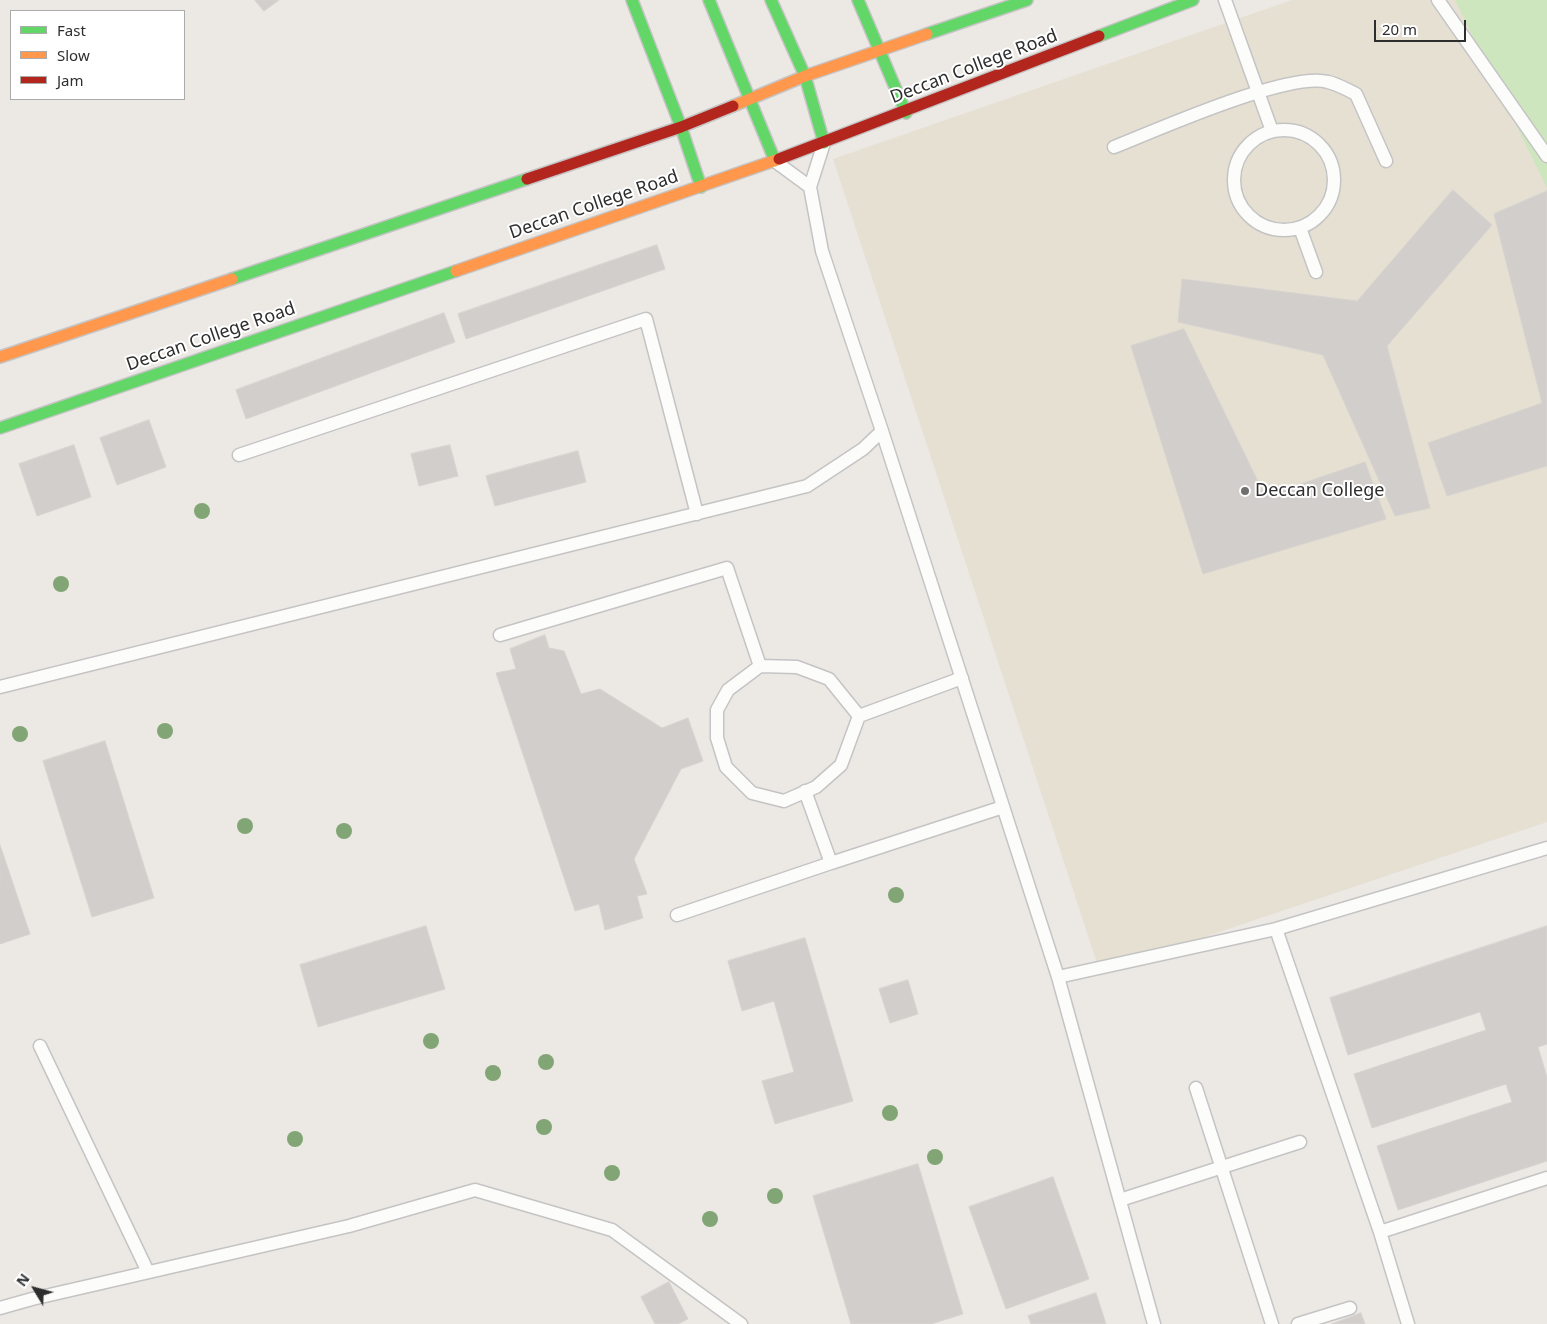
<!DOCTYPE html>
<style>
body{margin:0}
#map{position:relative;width:1547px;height:1324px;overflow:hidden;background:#ece8e4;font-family:"Noto Sans",sans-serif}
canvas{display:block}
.legend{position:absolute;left:10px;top:10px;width:175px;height:90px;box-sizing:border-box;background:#fff;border:1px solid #ababab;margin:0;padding:6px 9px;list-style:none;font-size:15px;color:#2e2e2e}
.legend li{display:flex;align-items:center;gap:10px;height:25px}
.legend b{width:25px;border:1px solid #ababab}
.north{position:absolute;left:10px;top:1264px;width:50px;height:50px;-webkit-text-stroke:4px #fff;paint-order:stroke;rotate:307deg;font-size:14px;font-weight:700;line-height:20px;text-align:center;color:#2e2e2e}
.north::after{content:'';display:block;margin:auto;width:18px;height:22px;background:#2e2e2e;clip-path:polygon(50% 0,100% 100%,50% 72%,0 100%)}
.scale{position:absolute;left:1374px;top:20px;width:92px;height:22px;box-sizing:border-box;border:2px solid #2e2e2e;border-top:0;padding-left:6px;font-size:15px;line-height:18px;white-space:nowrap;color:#2e2e2e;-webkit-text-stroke:4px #fff;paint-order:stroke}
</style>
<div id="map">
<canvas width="1547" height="1324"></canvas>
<ul class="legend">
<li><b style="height:6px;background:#63d668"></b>Fast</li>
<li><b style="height:6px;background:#ff974d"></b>Slow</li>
<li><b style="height:6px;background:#b3261e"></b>Jam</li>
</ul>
<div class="north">N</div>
<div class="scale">20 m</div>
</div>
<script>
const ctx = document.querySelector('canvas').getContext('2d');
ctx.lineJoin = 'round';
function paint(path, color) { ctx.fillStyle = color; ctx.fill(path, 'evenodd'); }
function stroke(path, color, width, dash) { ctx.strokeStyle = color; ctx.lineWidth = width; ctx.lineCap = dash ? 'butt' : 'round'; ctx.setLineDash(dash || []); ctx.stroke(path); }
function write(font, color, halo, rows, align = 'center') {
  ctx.font = font + ' "Noto Sans",sans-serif'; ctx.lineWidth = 4; ctx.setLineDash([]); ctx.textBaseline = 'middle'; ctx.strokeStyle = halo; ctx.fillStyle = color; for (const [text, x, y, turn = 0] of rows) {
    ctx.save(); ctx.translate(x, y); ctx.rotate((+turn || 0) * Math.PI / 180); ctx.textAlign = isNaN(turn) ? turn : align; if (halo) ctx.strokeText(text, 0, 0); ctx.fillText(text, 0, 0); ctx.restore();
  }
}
paint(new Path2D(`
 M1292,0h255v822l-447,150 -267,-813z`), '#e6e0d3');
paint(new Path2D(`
 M1455,0h92v188z`), '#cee6be');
const building = new Path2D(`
 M255,0h24l-15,11z
 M1453,190l39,35 -105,121 43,162 -35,8 -72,-161 -145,-33 4,-43 175,22z
 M1547,191v275l-100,30 -19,-53 114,-40 -48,-189z
 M657,245l8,24 -199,70 -8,-25z
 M444,313l11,29 -209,77 -10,-29z
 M1184,329l81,167 100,-34 21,57 -183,55 -72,-228z
 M149,420l17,47 -49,18 -17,-47z
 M74,445l17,52 -54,19 -18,-52z
 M450,445l8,31 -39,10 -8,-32z
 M578,451l8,31 -91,24 -9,-30z
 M545,635l4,13 15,3 17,43 19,-5 62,39 26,-10 15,43 -22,8 -47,90 13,35 -10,2 6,22 -38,12 -6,-26 -24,7 -79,-238 20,-4 -6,-20z
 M105,741l49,157 -62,19 -49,-156z
 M0,845l30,89 -30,10z
 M426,926l19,63 -127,38 -18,-62z
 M1547,926v118l-9,3 9,30v84l-149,49 -21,-64 135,-44 -6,-18 -134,44 -18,-54 132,-44 -6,-18 -132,43 -18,-57z
 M805,938l48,163 -78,23 -13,-43 32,-9 -20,-71 -32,10 -14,-50z
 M908,980l10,34 -28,9 -11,-34z
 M918,1164l45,150 -32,10h-80l-38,-128z
 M1053,1177l36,102 -83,30 -37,-102z
 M669,1282l19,37 -10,5h-23l-14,-27z
 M1096,1293l10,31h-75l-3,-8z
 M1361,1313l4,11h-33z`);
paint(building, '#d1cecb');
stroke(building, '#d7d4d0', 1);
const lane = new Path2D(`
 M1225,0l47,131
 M1438,0l109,156
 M1234 180a50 50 0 1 1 100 0a50 50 0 1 1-100 0Z
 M824,143l-14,44 12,64 60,180 176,546 96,347
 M1114,147c43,-17 175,-76 214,-65 10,2 19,8 28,12l30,67
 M776,162l34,25
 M1300,228l16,44
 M239,455l407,-136 51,195
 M500,635l227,-67 33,98
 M0,687l807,-201 56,-37 19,-18
 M859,716l-18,49 -25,22 -32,14 -32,-8 -26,-26 -9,-29v-28l11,-20 32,-24 37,1 32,12 30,37 103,-38
 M805,791l26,72 172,-56
 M677,915l154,-52
 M1276,929l104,303 28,92
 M1058,977l218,-48 271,-81
 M40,1046l108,226
 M1196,1088l76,236
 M1120,1200l180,-58
 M1380,1232l167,-54
 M0,1308l32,-9 317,-73 126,-36 137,40 129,94
 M1298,1324l52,-16`);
const fast = new Path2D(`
 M632,0l49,127 20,60
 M709,0l66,161
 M771,0l34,76 19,67
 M858,0l48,113
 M927,34l100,-34
 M1099,36l94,-36
 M232,279l295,-100
 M0,428l456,-157`);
const slow = new Path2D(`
 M733,106l72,-30 122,-42
 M456,271l323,-112
 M0,357l232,-78`);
const jam = new Path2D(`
 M779,159l320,-123
 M527,179l154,-52 52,-21`);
stroke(lane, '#c5c4c5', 15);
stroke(fast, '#c5c4c5', 14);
stroke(slow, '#c5c4c5', 14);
stroke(jam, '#c5c4c5', 14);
stroke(lane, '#fcfcfb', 12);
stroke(fast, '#63d668', 11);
stroke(slow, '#ff974d', 11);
stroke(jam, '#b3261e', 11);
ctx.fillStyle = '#82a575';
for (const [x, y] of [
 [202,511],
 [61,584],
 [165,731],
 [20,734],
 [245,826],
 [344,831],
 [896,895],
 [431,1041],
 [546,1062],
 [493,1073],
 [890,1113],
 [544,1127],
 [295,1139],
 [935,1157],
 [612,1173],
 [775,1196],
 [710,1219]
]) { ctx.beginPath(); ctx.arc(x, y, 8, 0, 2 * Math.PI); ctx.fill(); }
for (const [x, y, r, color] of [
 [1245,491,5,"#706f6e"]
]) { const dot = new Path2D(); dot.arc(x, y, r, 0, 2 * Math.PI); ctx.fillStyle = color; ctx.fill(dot); stroke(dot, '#fff', 2); }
write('18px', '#2e2e2e', '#fff', [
 ["Deccan College Road",974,67,-21],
 ["Deccan College Road",594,205,-19],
 ["Deccan College Road",211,337,-19]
]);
write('18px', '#2e2e2e', '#fff', [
 ["Deccan College",1255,491]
], 'left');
</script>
